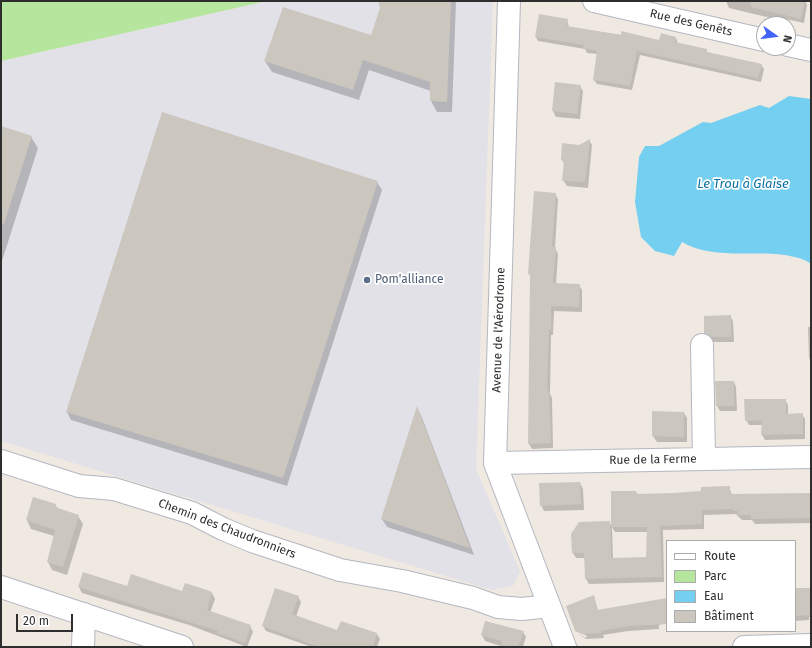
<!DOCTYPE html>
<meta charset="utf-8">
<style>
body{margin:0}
#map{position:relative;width:812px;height:648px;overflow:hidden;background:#efe9e1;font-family:"Fira Sans",sans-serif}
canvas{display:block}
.frame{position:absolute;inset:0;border:2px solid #2e2e2e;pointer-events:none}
.legend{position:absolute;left:666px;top:540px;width:130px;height:92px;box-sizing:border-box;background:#fff;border:1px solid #ababab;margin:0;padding:5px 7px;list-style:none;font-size:12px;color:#2e2e2e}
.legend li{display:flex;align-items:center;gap:8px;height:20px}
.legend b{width:20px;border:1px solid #ababab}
.north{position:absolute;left:756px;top:16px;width:40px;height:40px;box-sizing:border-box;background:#fff;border:1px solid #ababab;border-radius:50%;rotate:104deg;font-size:11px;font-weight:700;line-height:16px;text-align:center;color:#2e2e2e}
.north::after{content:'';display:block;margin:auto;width:14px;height:18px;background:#4264fb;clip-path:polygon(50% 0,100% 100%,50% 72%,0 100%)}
.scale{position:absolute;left:16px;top:614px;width:57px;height:18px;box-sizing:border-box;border:2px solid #2e2e2e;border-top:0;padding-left:5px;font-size:12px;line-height:14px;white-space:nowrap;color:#2e2e2e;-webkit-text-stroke:3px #fff;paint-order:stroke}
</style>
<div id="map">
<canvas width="812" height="648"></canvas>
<div class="frame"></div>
<ul class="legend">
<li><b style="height:5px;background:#fff"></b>Route</li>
<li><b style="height:11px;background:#b6e59e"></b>Parc</li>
<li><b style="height:11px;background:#75cff0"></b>Eau</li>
<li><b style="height:11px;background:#cbc7bf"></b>Bâtiment</li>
</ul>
<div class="north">N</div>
<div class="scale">20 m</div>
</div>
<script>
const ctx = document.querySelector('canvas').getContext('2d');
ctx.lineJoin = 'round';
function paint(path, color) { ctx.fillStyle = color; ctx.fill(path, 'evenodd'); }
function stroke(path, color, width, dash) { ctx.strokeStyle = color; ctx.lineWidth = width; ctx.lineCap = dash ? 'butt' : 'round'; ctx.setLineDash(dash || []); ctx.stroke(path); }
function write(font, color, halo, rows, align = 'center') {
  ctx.font = font + ' "Fira Sans",sans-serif'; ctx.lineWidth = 3.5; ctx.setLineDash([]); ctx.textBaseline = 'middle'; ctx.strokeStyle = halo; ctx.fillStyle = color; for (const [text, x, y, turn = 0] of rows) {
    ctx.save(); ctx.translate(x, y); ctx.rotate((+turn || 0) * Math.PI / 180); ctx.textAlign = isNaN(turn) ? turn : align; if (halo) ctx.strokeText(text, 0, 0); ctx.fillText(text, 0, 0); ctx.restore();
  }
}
paint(new Path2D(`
 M267,1h226l-17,468 44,102 -7,15 -21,4 -491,-149v-380z`), '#e3e1e8');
paint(new Path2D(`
 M1,1h266l-266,60z`), '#b6e59e');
paint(new Path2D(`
 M789,96l22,3v165c-8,-6 -16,-7 -26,-9 -34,-5 -72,5 -103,-13l-8,14 -19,-5 -14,-14 -6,-35 4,-45 6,-11h14l44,-24 8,1 49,-18 9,3z`), '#75cff0');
paint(new Path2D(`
 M379,1h77l-4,111h-15l-6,-11v-10l-62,-21 -10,30 -87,-28 -7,-11 107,-25 9,-28z
 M726,1h79l2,4 -3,18 -28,-6 -1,2 -46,-11z
 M567,20l2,7 91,14 2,-6 14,3 2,6 28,6 2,3 53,12 3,4 -3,13 -121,-27 -8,35 -35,-6 -3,-4 4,-26 -11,-1 -2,-4 -47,-8 -2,-4z
 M556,83l24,3 3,5 -3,28 -24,-2 -3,-6z
 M1,127l30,10 7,11 -37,116z
 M589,140l3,5 -4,43 -21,-2 -4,-6 2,-15 -3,-5z
 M377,182l5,8 -95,296 -216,-66 -4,-8z
 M555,194l3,5 -3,49 3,6 -2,30 23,1 3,5v22l-28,-1 -1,24h-2l-1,59 2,4 1,50 -21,1 -3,-5z
 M730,316l3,5 1,21h-19l-6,-3 -4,-6z
 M808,327h3v35l-2,-4z
 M734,382l2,5 1,24h-17l-3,-5z
 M785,400l3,5v10l14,-1 3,5v20l-40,1 -3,-5 1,-10h-14l-3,-5z
 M417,409l4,6 53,140 -87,-28 -5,-8z
 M653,412l31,1 3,5v24h-30l-4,-6z
 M580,483l3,6 1,21 -40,1 -3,-6z
 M729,487l3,8 79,-1v29l-56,1 -3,-4h-10l-6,-6 -32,1v14l-41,1 1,52 -75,2 -3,-5 -1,-21h-9l-3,-5 -1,-18 8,-12 29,-1 3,5v-35h24l2,3 35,-1 30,-2 -1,-4zM612,527l3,5h33l-1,26h-34z
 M34,498l21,7 3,4 20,7 5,8 -16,51 -15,-5 -4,-8 6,-26 -23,-7 -4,-9z
 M79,587h49l55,6h29l3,6 -5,14 40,13 3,6 -6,15 -58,-22 -107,-32z
 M795,589h16v28h-2v3l-14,1z
 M594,596l4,15 69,-12v24l-8,2v4l-31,2 -25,4 1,3 -18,1 -9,-6 9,5 1,-2 -12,-6z
 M298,597l3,5 -5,15 42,14 39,3 3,5 -3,8h-65l-46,-16 -3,-5z
 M523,632l3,5 -3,10h-19l-19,-6 -3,-6z`), '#0003');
paint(new Path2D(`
 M378,1h73l-4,101 -17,-1v-19l-67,-22 -10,30 -89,-29 19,-54 88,28 9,-27z
 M751,1h54l-4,18 -50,-12z
 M539,14l29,5 -1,7 54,9v-4l38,9 2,-7 15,4 -1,5 32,7v3l55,12 -4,14 -121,-27 -7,35 -37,-6 4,-29 -14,-3 1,-3 -49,-8z
 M555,82l26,3 -4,29 -25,-3z
 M162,112l216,69 -95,297 -217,-66z
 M1,126l31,10 -28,88 -3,-1z
 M590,139l-5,43 -23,-1 2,-21h-3l1,-17 17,2z
 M534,191l22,2 -4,54h4l-3,36 27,1 -1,23 -28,-1v24h-2l-2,61h2l2,52 -23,1 2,-169 -2,-1z
 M731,315v22h-20l-7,-4v-17z
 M715,381h19v25h-18z
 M744,399h42v15l17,-1v21l-42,1 1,-15 -17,1z
 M417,406l26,69 27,73 -89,-29z
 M652,411l32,1v25l-32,-1z
 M580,482l1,22 -41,2 -1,-23z
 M730,486v8l81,-1v25l-60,1v-4h-13v-4h-5v-2l-31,1v14l-42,2 2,51 -77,2 -1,-26h-12l-1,-19 8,-12 31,-1 1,37 35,-1 1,-30h-36v-36h25v3l37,-1 28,-2v-4z
 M33,497l23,7 -1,3 24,8 -16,52 -16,-5 8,-32 -29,-10z
 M83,572l44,14 4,-12 51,17 3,-8 22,7 5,2 -5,18 44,15 -6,18 -28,-10 1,-2 -140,-44z
 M275,588l24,8 -7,18 45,16 4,-9 36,12 -4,14h-54l-57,-21z
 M795,588h16v27l-16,1z
 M594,595l3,15 70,-12v26l-38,2 -28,5v2l-19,1 -7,-3 -9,-25z
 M485,621l39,10 -6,16 -17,-2 1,-4 -21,-6z`), '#cbc7bf');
const minor = new Path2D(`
 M509,1l-14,462 70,184
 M594,1l170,39
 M788,45l23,5
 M702,345l2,114
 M1,461l78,25 35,3 78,24 31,16 29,12 88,29 62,11 71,17 25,9 24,2 27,-3
 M495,463l316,-6
 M1,587l181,60
 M83,647l1,-33
 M744,647l67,-2`);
stroke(minor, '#b4b7c1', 24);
stroke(minor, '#fff', 22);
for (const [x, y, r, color] of [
 [367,280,4,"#5c6f8a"]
]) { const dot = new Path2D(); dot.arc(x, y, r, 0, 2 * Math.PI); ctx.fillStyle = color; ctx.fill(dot); stroke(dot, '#fff', 1.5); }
write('12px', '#2e2e2e', '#fff', [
 ["Rue des Genêts",691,23,13],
 ["Avenue de l'Aérodrome",499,330,-88],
 ["Rue de la Ferme",653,460,-1],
 ["Chemin des Chaudronniers",227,529,21]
]);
write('12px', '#4e5e75', '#fff', [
 ["Pom'alliance",375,280]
], 'left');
write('italic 13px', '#0d6fa3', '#fff', [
 ["Le Trou à Glaise",743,184]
]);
</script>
